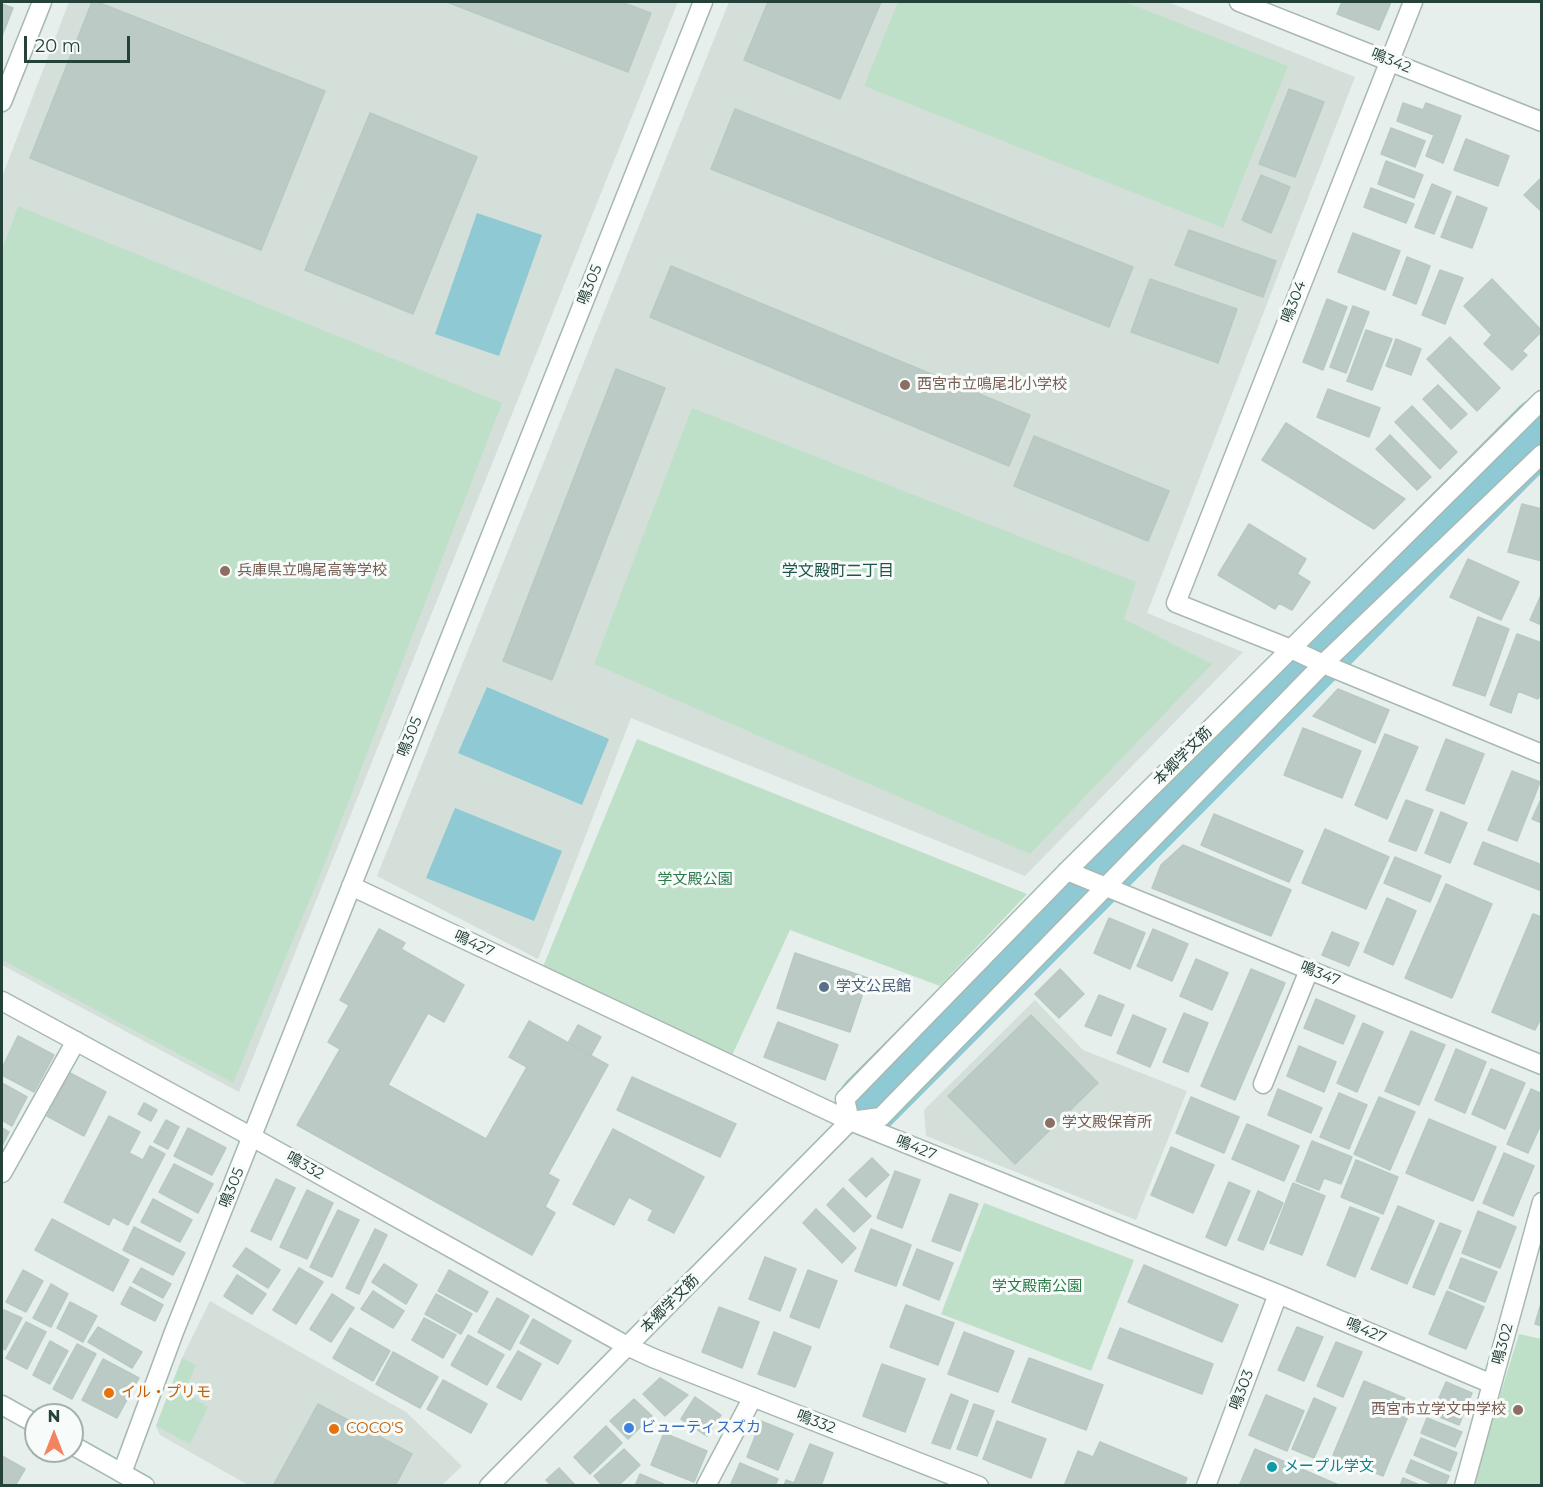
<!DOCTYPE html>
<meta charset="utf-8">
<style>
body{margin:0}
#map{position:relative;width:1543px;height:1487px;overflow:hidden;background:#e6efeb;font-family:Montserrat,sans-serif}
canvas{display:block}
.frame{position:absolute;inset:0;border:3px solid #24423a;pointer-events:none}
.north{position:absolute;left:24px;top:1403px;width:60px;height:60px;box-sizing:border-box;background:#f7fbf9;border:2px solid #a3b1ad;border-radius:50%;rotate:0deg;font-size:16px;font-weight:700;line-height:24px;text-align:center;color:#24423a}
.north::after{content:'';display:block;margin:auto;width:21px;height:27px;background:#f4845f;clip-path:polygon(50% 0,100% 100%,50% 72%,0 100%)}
.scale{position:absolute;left:24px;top:36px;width:106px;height:27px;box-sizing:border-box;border:3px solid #24423a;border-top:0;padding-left:8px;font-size:18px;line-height:21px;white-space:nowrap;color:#24423a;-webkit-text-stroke:4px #f7fbf9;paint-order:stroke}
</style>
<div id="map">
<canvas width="1543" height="1487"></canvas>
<div class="frame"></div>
<div class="north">N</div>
<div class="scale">20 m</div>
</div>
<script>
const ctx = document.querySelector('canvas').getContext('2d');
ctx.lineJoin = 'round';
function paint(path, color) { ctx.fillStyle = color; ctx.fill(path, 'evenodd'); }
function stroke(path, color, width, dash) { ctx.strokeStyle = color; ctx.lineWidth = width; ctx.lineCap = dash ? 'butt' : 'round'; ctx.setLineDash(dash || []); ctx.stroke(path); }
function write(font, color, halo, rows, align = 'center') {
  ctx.font = font + ' Montserrat,"Noto Sans JP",sans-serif'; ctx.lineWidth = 6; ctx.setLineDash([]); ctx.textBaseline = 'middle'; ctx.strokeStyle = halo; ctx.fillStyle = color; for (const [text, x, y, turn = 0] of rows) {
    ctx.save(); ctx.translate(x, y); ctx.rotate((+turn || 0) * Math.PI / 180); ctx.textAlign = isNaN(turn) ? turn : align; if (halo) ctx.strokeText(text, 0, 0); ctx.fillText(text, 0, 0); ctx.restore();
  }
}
paint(new Path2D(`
 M69,2h609l-439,1090 -237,-127v-788z
 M729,2h439l187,75 -208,536 96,39 -218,224 -394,-158 -93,241 -161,-83z
 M1035,1000l48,50 104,41 -51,129 -210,-84 -2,-26z
 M210,1301l196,111 56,54 -20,19h-194l-88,-50 -4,-9 26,-68z`), '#d4dfda');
paint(new Path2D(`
 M898,2h227l163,64 -65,162 -359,-142z
 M18,206l484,197 -181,470 -88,210 -231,-123v-709z
 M692,408l444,174 -12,37 88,45 -182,190 -436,-190z
 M637,739l390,155 -87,92 -150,-56 -61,132 -187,-93z
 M984,1203l150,57 -43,111 -150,-57z
 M1519,1334l22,5v146l-69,1z
 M182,1358l14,7 -12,27 24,15 -18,37 -34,-18z`), '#bfe0c8');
paint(new Path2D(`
 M477,213l65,22 -43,121 -64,-22z
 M487,687l122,52 -27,66 -124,-52z
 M455,808l107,43 -28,70 -108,-43z`), '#8ec9d4');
stroke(new Path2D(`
 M869,1103l673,-675`), '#8ec9d4', 63);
const building = new Path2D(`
 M92,2h5l228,89 -64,159 -231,-92z
 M447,2h174l30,11 -23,59z
 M768,2h113l-41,97 -96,-39z
 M1342,2h49l-12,28 -42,-16z
 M2,4l11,4 -11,28z
 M1289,89l35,13 -29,75 -36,-13z
 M1403,103l20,7 3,-7 35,13 -18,47 -17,-7 8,-21 -37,-14z
 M735,109l398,158 -24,60 -398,-158z
 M370,113l107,44 -64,157 -108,-44z
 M1391,128l34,13 -10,26 -34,-13z
 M1466,139l43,17 -11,30 -44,-16z
 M1386,161l37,14 -9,23 -36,-14z
 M1261,175l29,12 -19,46 -29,-13z
 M1542,177v35l-18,-17z
 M1432,184l19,8 -17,42 -19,-7z
 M1371,188l43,16 -8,19 -42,-16z
 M1457,196l30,12 -15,40 -31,-11z
 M1189,230l87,31 -13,36 -88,-32z
 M1353,233l47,18 -15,39 -47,-18z
 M1407,257l23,9 -14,38 -23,-9z
 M671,266l359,149 -21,51 -359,-149z
 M1440,270l23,8 -18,46 -23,-9z
 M1150,279l87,30 -19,54 -87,-31z
 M1492,279l50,52 -20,20 5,4 -15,15 -28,-26 8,-9 -28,-29z
 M1327,299l20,8 -24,63 -20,-8z
 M1353,306l16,6 -23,61 -16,-6z
 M1366,330l26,9 -20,51 -25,-9z
 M1450,337l50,51 -23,23 -50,-52z
 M1396,339l25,10 -10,26 -25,-9z
 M616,369l49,19 -113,292 -49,-19z
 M1438,385l29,29 -16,15 -28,-30z
 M1328,389l52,19 -11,29 -52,-20z
 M1412,406l45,46 -17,17 -45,-47z
 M1286,423l119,76 -31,30 -112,-69z
 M1390,435l41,42 -14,13 -41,-41z
 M1034,436l135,55 -21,50 -134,-55z
 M1522,504l20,5v52l-34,-9z
 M1249,524l57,35 -9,15 13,8 -18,28 -13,-7 -4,6 -57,-34z
 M1468,559l51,23 -18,38 -51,-23z
 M1542,593v32l-12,-5z
 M1478,617l31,12 -24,67 -32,-11z
 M1517,634l25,9v48l-4,8 -20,-8 -7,22 -21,-8z
 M1338,689l51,21 -14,33 -62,-27z
 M1303,728l58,23 -19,47 -58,-23z
 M1385,734l33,13 -31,72 -32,-14z
 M1446,739l38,15 -20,50 -38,-14z
 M1512,771l28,11 -23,59 -29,-11z
 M1542,797v26l-10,-4z
 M1406,800l27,10 -17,41 -27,-10z
 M1441,812l26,11 -17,40 -25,-10z
 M1214,814l89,37 -14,31 -88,-37z
 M1325,829l64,28 -23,52 -64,-26z
 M1483,842l59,23v26l-68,-27z
 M1183,845l108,45 -20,46 -119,-48 9,-23z
 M1395,857l46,19 -11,26 -46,-19z
 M1446,884l46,20 -40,94 -47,-20z
 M1387,898l29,13 -23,54 -29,-13z
 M1533,914l9,3v99l-7,14 -43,-18z
 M1109,918l36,15 -15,36 -36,-16z
 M379,929l26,14 -4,6 63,36 -20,37 -16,-9 -40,72 98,54 41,-72 -18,-10 20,-36 79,44 -60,109 11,6 -14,27 10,6 -23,42 -235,-130 43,-76 -12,-7 21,-37 -9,-5z
 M1153,929l35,15 -16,37 -35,-15z
 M1332,932l27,11 -10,23 -27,-11z
 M795,953l73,25 -18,54 -73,-24z
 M1196,959l32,14 -16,37 -32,-14z
 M1060,969l24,25 -25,24 -24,-24z
 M1251,969l34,14 -50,117 -34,-14z
 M1099,995l25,10 -13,31 -26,-10z
 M1316,999l39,17 -12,28 -39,-16z
 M1184,1013l24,10 -20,49 -25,-10z
 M1031,1015l67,68 -83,81 -67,-68z
 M1133,1015l33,14 -16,38 -33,-14z
 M778,1022l60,23 -13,35 -61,-23z
 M1363,1023l20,9 -26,60 -20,-9z
 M578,1025l23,12 -10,18 -23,-12z
 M1411,1031l34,14 -26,60 -34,-14z
 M18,1036l36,19 -20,37 -32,-17v-7z
 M1299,1046l37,16 -12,30 -37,-16z
 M1456,1049l30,13 -21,51 -30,-13z
 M1491,1069l34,14 -20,46 -33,-15z
 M70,1073l36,19 -22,44 -37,-20z
 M632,1077l104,47 -16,33 -103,-47z
 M2,1083l25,14 -15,29 -10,-6z
 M1278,1089l44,19 -11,25 -43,-18z
 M1531,1089l11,5v28l-14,31 -21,-9z
 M1339,1093l28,12 -18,44 -29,-12z
 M1191,1097l48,20 -15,36 -48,-20z
 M1379,1097l36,15 -25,58 -36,-16z
 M144,1103l13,7 -6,11 -13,-7z
 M109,1116l31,16 -11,21 14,7 7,-14 15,8 -37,71 -15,-8 -4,8 -45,-23z
 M1429,1119l67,28 -23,54 -67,-28z
 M166,1120l13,7 -11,22 -14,-7z
 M1247,1124l52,22 -15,35 -52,-22z
 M2,1128l7,4 -7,14z
 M188,1128l38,20 -14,27 -38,-19z
 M613,1129l91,48 -30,56 -26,-13 5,-10 -24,-13 -15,28 -41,-21z
 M1312,1141l40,16 -11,27 -17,-6 -5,12 -23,-9z
 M1171,1147l43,18 -21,48 -42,-18z
 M1504,1153l30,13 -21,50 -30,-13z
 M872,1158l17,17 -23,22 -17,-17z
 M1356,1160l42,17 -15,37 -42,-17z
 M174,1164l39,20 -15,29 -39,-21z
 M895,1171l25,9 -18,48 -25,-10z
 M276,1179l19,9 -24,52 -20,-9z
 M1229,1182l21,9 -24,55 -20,-9z
 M1293,1183l32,13 -23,59 -32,-12z
 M843,1188l28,28 -17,16 -27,-27z
 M307,1190l26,13 -26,56 -27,-12z
 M1258,1191l25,12 -20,47 -25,-10z
 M950,1194l28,10 -18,47 -28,-10z
 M153,1199l39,21 -12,22 -39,-20z
 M1398,1206l36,15 -27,63 -36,-15z
 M1350,1207l29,11 -24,59 -28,-12z
 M816,1209l40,39 -14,15 -39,-40z
 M338,1210l21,10 -27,57 -22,-10z
 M1478,1211l38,16 -16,41 -38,-15z
 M52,1219l77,41 -16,31 -78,-41z
 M1440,1223l21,8 -27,64 -21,-8z
 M134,1227l51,26 -12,22 -50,-25z
 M375,1229l12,6 -28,59 -13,-6z
 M871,1229l40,16 -15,41 -41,-15z
 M246,1248l34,22 -12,18 -35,-22z
 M917,1249l36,14 -14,37 -36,-15z
 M765,1257l31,12 -16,42 -31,-12z
 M1461,1258l36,14 -12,30 -36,-14z
 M384,1264l33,21 -11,19 -34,-22z
 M1144,1265l94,40 -16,37 -94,-40z
 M141,1268l30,16 -8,14 -30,-16z
 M299,1268l24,14 -27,42 -23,-14z
 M23,1270l20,11 -17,31 -20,-10z
 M449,1270l39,22 -11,20 -39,-21z
 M808,1270l29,11 -18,47 -29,-11z
 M237,1275l29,19 -14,20 -28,-18z
 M51,1284l17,10 -17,33 -18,-9z
 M130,1287l33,18 -8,16 -34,-17z
 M373,1291l31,20 -11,17 -32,-19z
 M1447,1291l37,16 -18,42 -37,-15z
 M332,1294l22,14 -23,34 -21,-13z
 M436,1294l36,20 -11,20 -36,-20z
 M497,1298l32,18 -19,34 -32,-18z
 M1542,1300v26l-7,-2z
 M70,1302l27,14 -14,26 -26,-14z
 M906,1305l48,18 -16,42 -48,-18z
 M719,1307l40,15 -17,46 -40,-16z
 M4,1310l18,8 -17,32 -3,-2v-34z
 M424,1318l32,17 -13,23 -31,-18z
 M533,1319l38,22 -13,23 -38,-21z
 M26,1322l20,10 -19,37 -21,-11z
 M98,1327l44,25 -10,16 -44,-26z
 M1297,1327l26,10 -19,44 -26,-11z
 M350,1328l40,23 -17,30 -40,-23z
 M1120,1328l93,36 -11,30 -94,-36z
 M774,1332l37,15 -16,40 -37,-13z
 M964,1332l50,19 -16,41 -50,-18z
 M468,1335l36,20 -17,30 -36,-20z
 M50,1341l18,10 -18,33 -17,-9z
 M1336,1342l26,10 -19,45 -26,-11z
 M77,1344l19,10 -24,45 -19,-10z
 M518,1351l23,13 -20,36 -24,-13z
 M393,1352l45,25 -18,31 -44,-24z
 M1029,1358l74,27 -17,45 -74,-28z
 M103,1359l36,19 -22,40 -35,-18z
 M882,1364l43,15 -20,53 -42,-16z
 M660,1378l28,17 -23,21 -22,-22z
 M443,1380l44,24 -16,29 -44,-24z
 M1364,1381l50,21 -31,74 -50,-21z
 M1446,1382l26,11 -13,32 -27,-11z
 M951,1394l17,7 -18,48 -18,-6z
 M1266,1395l38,16 -17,40 -38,-16z
 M695,1397l26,18 -14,21 -26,-17z
 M1314,1398l22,10 -22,50 -22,-9z
 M634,1399l18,17 -24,23 -18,-18z
 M318,1404l94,50 -17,32 -121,-2z
 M974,1404l20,7 -17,45 -20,-7z
 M1427,1418l35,14 -7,15 -34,-14z
 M761,1421l32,13 -15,36 -31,-13z
 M997,1421l49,18 -15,39 -48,-19z
 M606,1426l16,17 -32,31 -16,-17z
 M664,1433l43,18 -13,31 -43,-17z
 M1421,1438l36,15 -7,18 -36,-16z
 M1100,1442l87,36 -3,8h-120l14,-35 15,6z
 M810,1444l23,9 -12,33h-37l2,-6 8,3z
 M624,1449l16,16 -22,21h-15l-9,-10z
 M1255,1449l86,37h-102z
 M2,1456l23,13 -10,17h-13z
 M1411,1460l38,16 -4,10h-8l-31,-14z
 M740,1463l38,16 -3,7h-45z
 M559,1468l17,18h-24l-6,-6z
 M640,1474l28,12h-33z
 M1403,1478l19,8h-22z`);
paint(building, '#bbcac4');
stroke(building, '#b8c9c2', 1.5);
const lane = new Path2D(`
 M1263,1084l46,-114
 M2,1173l74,-132
 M706,1486l47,-89`);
const street = new Path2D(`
 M1239,2l303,120
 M1413,2l-237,601 115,46 32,15 219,90
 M2,102l40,-100
 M1067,871l475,194
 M351,886l499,235 428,173 214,90
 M2,1001l250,136 377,210 24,11 326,128
 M850,1121l-5,-22 222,-228 475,-471
 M850,1121l31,-4 442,-453 219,-210
 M122,1473l52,-141 529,-1330
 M1206,1486l72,-192
 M1464,1486l78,-284`);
const secondary = new Path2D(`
 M2,1405l34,19
 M72,1445l73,41
 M489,1486l361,-365`);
stroke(lane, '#a8b8b2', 21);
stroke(street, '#a8b8b2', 21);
stroke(secondary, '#a4bbb3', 21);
stroke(lane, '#fff', 18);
stroke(street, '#fff', 18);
stroke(secondary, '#fff', 18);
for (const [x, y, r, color] of [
 [905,385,6,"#8d6e63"],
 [225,571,6,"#8d6e63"],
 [824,987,6,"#5c6f8a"],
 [1050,1123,6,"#8d6e63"],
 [109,1393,6,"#e8710a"],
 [1518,1410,6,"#8d6e63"],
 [629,1428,6,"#3f7fe0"],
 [334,1429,6,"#e8710a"],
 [1272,1467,6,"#0f9aa8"]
]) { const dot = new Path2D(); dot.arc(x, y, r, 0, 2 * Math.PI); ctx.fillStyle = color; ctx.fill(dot); stroke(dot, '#f7fbf9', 2); }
write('15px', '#24423a', '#f7fbf9', [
 ["鳴342",1391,61,22],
 ["鳴305",590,285,-68],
 ["鳴304",1294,302,-69],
 ["鳴305",410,737,-68],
 ["本郷学文筋",1183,756,-45],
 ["鳴427",474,944,25],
 ["鳴347",1320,974,22],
 ["鳴427",916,1148,22],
 ["鳴332",305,1166,29],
 ["鳴305",232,1188,-68],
 ["本郷学文筋",670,1304,-45],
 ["鳴427",1366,1331,23],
 ["鳴302",1503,1344,-75],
 ["鳴303",1242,1390,-69],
 ["鳴332",816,1422,21]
]);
write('15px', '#785e54', '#f7fbf9', [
 ["西宮市立鳴尾北小学校",917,385],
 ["兵庫県立鳴尾高等学校",237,571],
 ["学文殿保育所",1062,1123],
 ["西宮市立学文中学校",1506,1410,"right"]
], 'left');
write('15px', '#2d7a4b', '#f7fbf9', [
 ["学文殿公園",695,880],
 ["学文殿南公園",1037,1287]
]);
write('15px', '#4e5e75', '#f7fbf9', [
 ["学文公民館",836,987]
], 'left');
write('15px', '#c56008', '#f7fbf9', [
 ["イル・プリモ",121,1393],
 ["COCO'S",346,1429]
], 'left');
write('15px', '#366cbe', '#f7fbf9', [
 ["ビューティスズカ",641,1428]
], 'left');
write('15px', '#0d838f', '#f7fbf9', [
 ["メープル学文",1284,1467]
], 'left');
write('16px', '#1f5548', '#f7fbf9', [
 ["学文殿町二丁目",838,571]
]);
</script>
